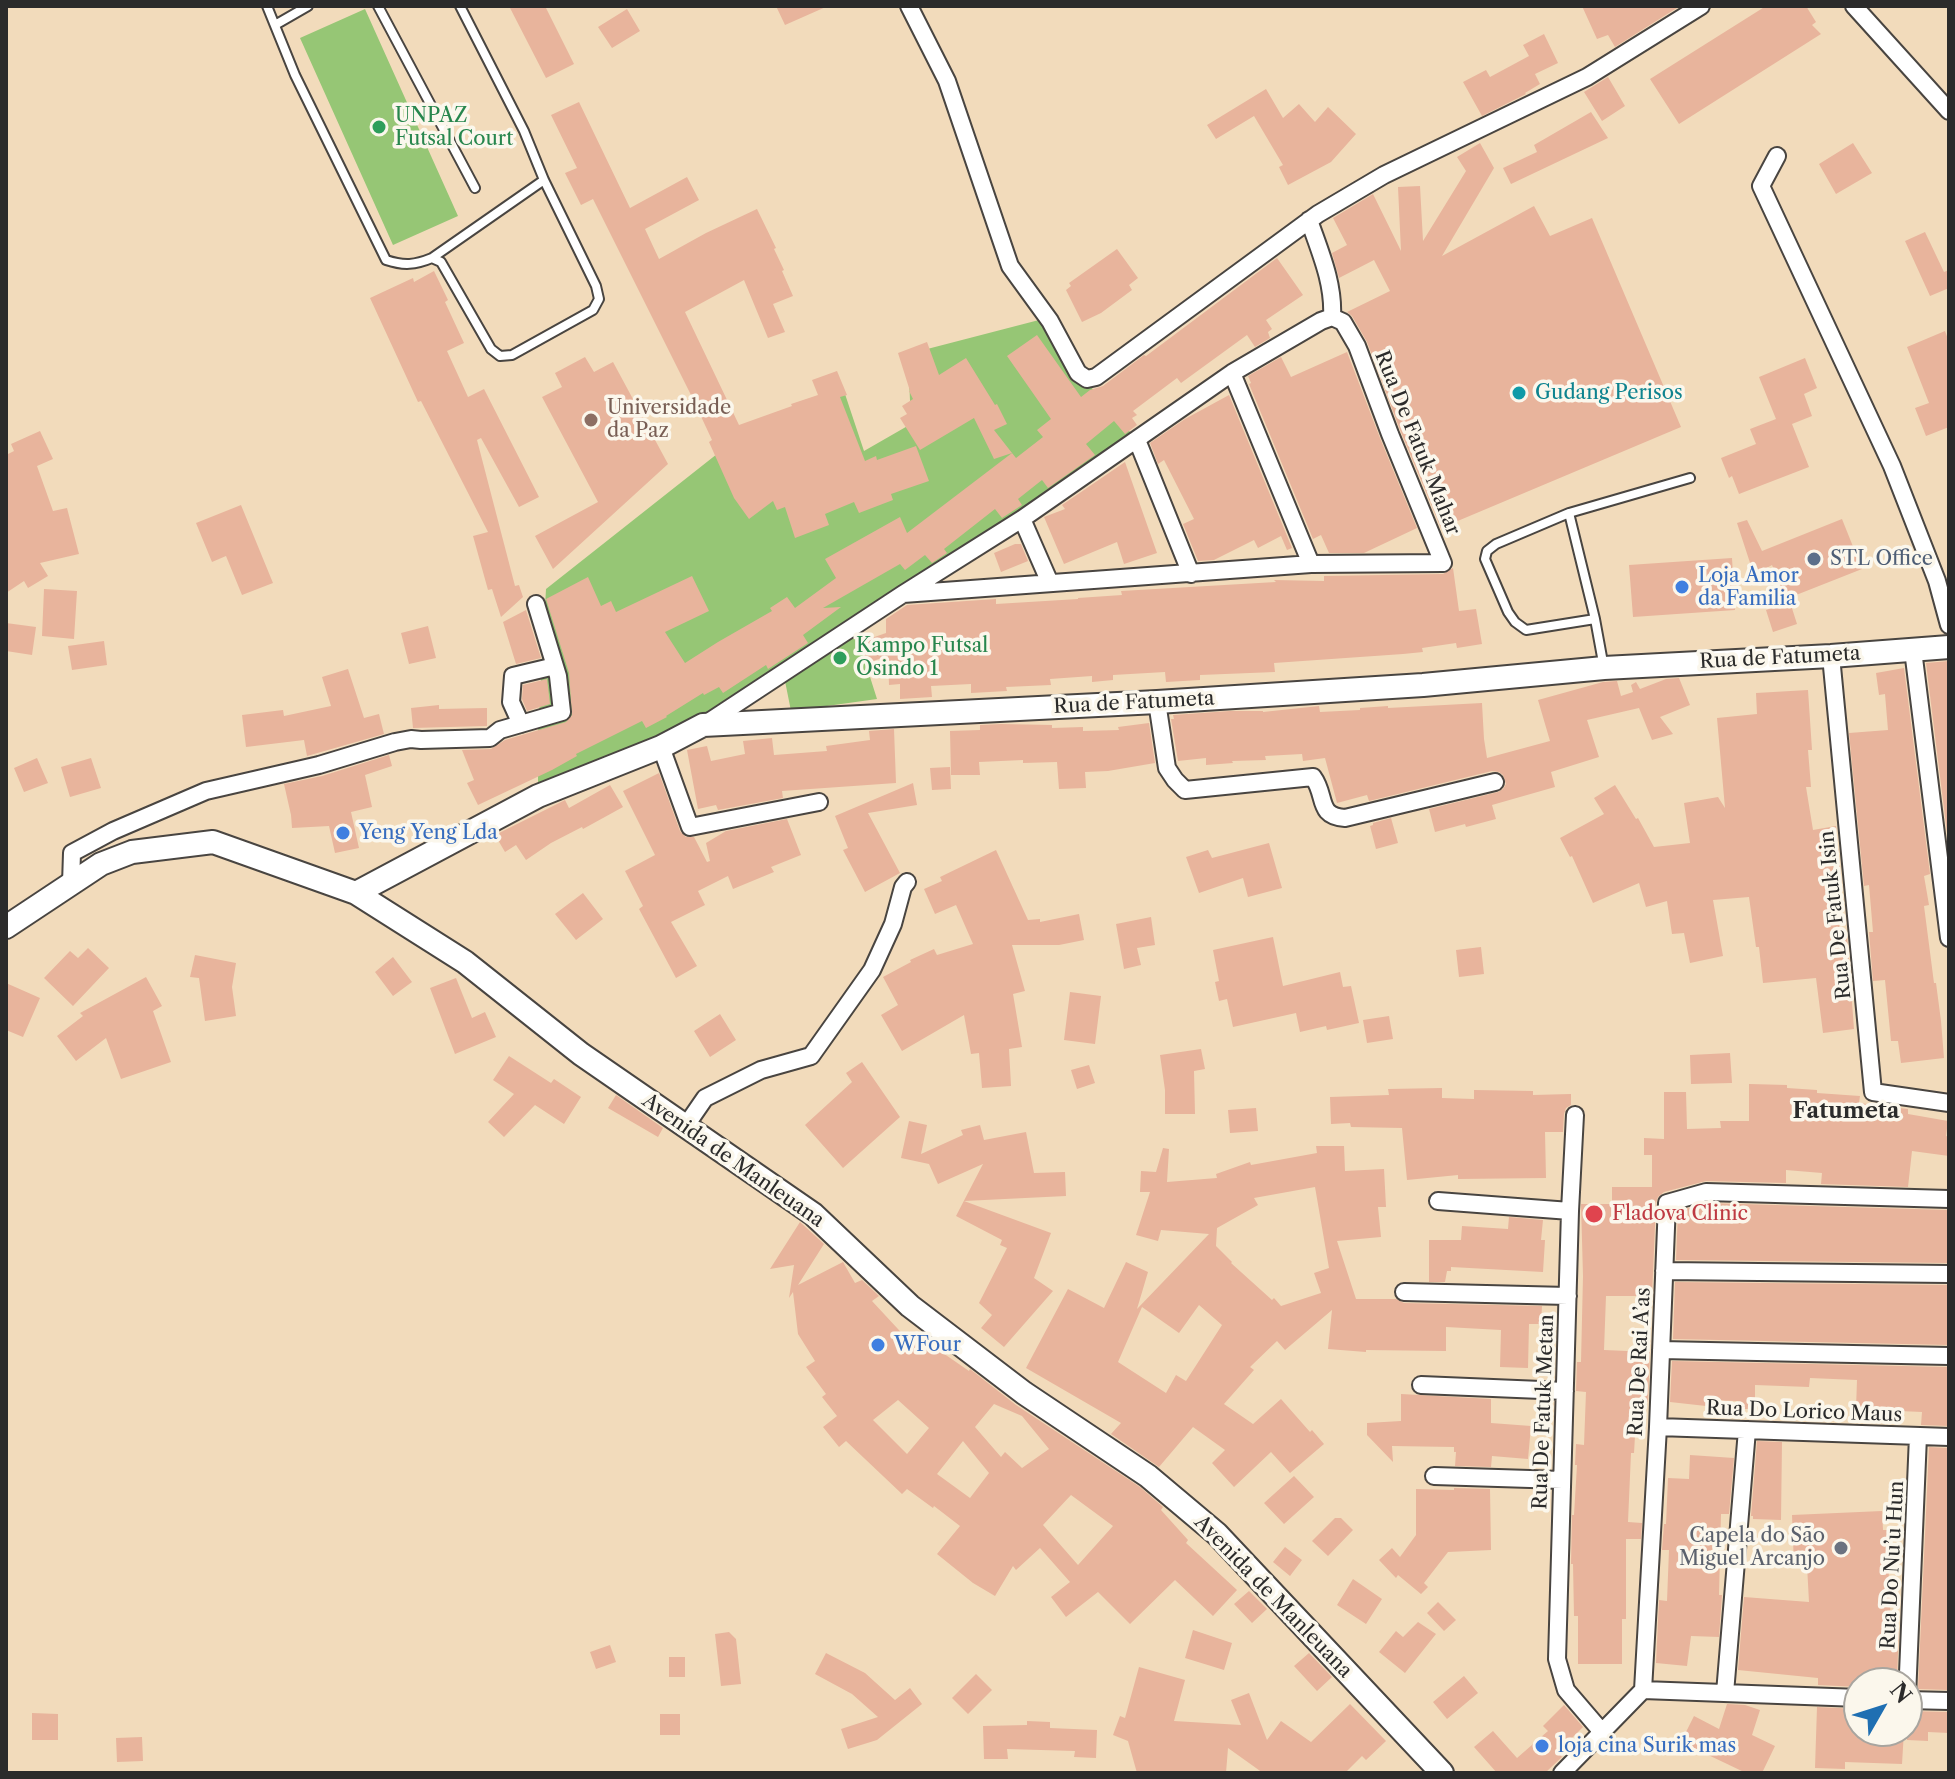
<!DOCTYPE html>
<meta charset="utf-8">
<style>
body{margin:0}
#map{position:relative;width:1955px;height:1779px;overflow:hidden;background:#f2dbbb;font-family:"Libre Caslon Text",serif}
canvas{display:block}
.frame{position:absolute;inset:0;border:8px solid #2b2b2b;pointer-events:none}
.north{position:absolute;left:1843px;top:1667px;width:80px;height:80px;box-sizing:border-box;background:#fbf7ec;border:2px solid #a8a59f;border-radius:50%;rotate:51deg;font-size:22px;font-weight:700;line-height:32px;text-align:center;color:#2b2b2b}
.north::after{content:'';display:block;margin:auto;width:28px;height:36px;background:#1f6fb2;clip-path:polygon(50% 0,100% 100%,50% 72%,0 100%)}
</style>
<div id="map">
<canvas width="1955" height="1779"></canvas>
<div class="frame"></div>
<div class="north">N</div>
</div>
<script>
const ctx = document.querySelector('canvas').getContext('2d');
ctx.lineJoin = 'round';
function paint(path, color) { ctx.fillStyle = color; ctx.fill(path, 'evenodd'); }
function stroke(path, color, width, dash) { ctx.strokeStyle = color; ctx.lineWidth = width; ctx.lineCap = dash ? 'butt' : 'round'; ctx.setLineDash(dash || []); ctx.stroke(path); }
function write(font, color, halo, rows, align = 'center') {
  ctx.font = font + ' "Libre Caslon Text",serif'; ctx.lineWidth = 7; ctx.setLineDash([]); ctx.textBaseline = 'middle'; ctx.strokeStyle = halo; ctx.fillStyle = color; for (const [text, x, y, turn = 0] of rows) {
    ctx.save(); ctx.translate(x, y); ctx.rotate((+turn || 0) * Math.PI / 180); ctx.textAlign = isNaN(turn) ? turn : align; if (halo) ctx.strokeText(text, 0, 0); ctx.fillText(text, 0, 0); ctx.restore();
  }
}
paint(new Path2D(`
 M365,9l93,207 -65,29 -93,-207z
 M1039,320l46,60 52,60 -434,285 -165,71v-63l8,-144 209,-165 88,-36 21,63 47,-27 -3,-70z
 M850,639h8l19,60 -86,12 -7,-35z`), '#96c675');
paint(new Path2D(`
 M509,6h36l29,58 -28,14z
 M776,6h52l-43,19z
 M1582,6h98l-65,41 -7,-12 -11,4z
 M1766,6h40l10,16 -4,3 9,9 -142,90 -29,-45z
 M627,9l13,22 -28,17 -14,-21z
 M1544,34l14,29 -23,11 5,10 -15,9 1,1 -44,22 -19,-34 23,-12 4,7 39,-21 -6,-11z
 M1608,77l17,29 -23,15 -18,-29z
 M1266,89l17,29 16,-14 16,18 13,-15 28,27 -25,28 -43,23 -9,-18 4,-2 -29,-49 -38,23 -9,-14z
 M579,102l51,106 57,-31 12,23 -54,29 14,30 47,-26 51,-24 19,39 -2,1 10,21 -2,1 11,25 -20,8 12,28 -17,6 -24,-58 -59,32 54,113 53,-19 -1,-2 27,-9 -6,-15 25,-9 10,24 -7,2 25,64 11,-5 1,4 39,-14 13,35 -38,13 2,6 -34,13 -5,-11 -29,12 4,11 -34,13 -10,-31 -8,3 -4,-9 -24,18 -15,-21 -25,-56 3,-2 -21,-45 -98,-196 -12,6 -16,-32 12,-5 -26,-53z
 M1591,112l17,26 -97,46 -8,-16 34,-16 -3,-7z
 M1480,143l14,25 -52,88 92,-50 16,30 42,-18 89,209 -240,101 -41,-98 -33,-88 -15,-26 -5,-4 43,-21 -16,-31 -35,18 -7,-25 15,-8 -14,-27 40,-24 28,57 -3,-64 22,-1 3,55 43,-70 -9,-14z
 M1853,143l19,30 -36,21 -17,-30z
 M1925,232l19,40 5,-2v18l-19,8 -25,-55z
 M1117,249l21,29 -9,7 3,5 -31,23 -19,9 -16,-32 5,-4 -2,-3z
 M1277,258l26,37 -37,25 6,9 -4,3 2,6 -15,9 -8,-12 -66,48 -4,-5 -44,33 4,4 -5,3 5,7 -12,9 -11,-13 -28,23 9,11 -47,33 -6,-8 -24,19 4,6 -20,13 -7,-9 -51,40 3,4 -15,10 -7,-8 -20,15 -5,-6 -77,44 18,-1 -38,28 5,8 -40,26 -2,-4 -43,28 -4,-6 -15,8 -1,-2 -37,23 1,1 -21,11 -4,-7 -66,33 1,2 -25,14 -74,35 -11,-22 7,-3 -12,-30 29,-1 14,-9 61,-18 6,-7 -3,-42 -23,-74 42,-22 13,29 10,-5 5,11 76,-36 17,35 -44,21 20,31 33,-21 54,-31 -2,-3 17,-11 8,11 41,-30 -11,-19 75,-42 7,16 105,-80 4,5 27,-21 -6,-7 14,-11 -44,-63 30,-21 44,62 9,-7 13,-4 41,-31 2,1z
 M434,271l14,29 -3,2 19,41 -17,8 21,46 16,-8 55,108 -20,10 -38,-69 -4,2 38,146 4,-1 4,12 -22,20 -9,-28 -4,1 -15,-54 15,-4 -67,-131 -3,1 -48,-104 43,-20 1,4z
 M1945,331l4,11v85l-23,9 -11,-28 14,-5 -22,-56z
 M927,342l12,33 27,-17 29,47 2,-1 10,20 -13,6 18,23 -18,6 -20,-41 -54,32 -20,-32 7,-4 -5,-8 11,-7 -4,-8h1l-12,-38z
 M1347,352l33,86 37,90 -53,25h-35l-8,-18 -8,4 -64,-155 2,-1 -3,-7 33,-19 10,20z
 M585,357l9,15 19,-10 55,102 -115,105 -18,-33 63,-34 -56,-105 20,-10 -7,-14z
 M1805,358l12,30 -13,6 8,22 -20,8 17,43 -70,27 -7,-18 -3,2 -8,-20 35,-14 -6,-15 26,-10 -17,-42z
 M1229,395l63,153 -5,2 -6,-14 -23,12 -4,-8 -40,20 -16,1 -15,-37 11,-5 -30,-59 -6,4 -8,-21 35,-24z
 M40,431l13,28 -16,7 16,45 14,-3 12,46 -39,9 8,13 -20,12 -4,-7 -18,12v-138l8,-4 -3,-7z
 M1125,462l32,91 -33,11 -7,-22 -53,22 -20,-47 21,-8 -3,-4z
 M241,505l32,78 -31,12 -16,-39 -14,6 -16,-39z
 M1842,519l20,50 -76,30 -14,-34 -18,10 -17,-52 10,-3 15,31z
 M1015,544h6l7,17 -27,11 -7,-19z
 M1732,558l3,52 -102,7 -4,-52z
 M1453,568l6,43 17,-2 6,35 -25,4 -1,-5 -34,5 1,4 -20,2 -129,9 1,9 -75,3v5l-34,2 -1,-10 -52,3v5l-21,2v-6l-42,3 1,6 -45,2 1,4 -36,2v-9l-40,2 1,11 -32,2v-15l-11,1 -1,-29 -21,7 -7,-21 26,-9v-14l21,-14 89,-6v5l82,-5v-1l44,-3 -1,-4 155,-9 -2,-2 50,1v-5l119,-2z
 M44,589l33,2 -3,48 -32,-3z
 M1790,602l7,22 -24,8 -7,-22z
 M526,610l15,48 -25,6 -13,-42z
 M6,623l30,4 -4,28 -26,-4z
 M428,626l8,32 -27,6 -8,-31z
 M104,641l3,24 -35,5 -4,-24z
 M1949,661v188l-23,-186z
 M1904,668l26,206 -6,2 5,29 -5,1 10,77h2l5,38 3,37 -43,5 -3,-22h-7l-6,-61 -12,1 -4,-49h4l-4,-47 -5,1 -15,-153 39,-3 -3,-36 -6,1 -3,-22z
 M348,669l16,49 15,-4 5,20 -77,22 -3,-16 -58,7 -4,-32 41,-5 1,6 47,-10 -9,-29z
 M1679,678l11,27 -30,12 13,17 -21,6 -13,-32 -52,12 12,37 -48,15 4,15 -63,18 4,14 -30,8 -1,-3 -30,8 -6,-23 69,-17 5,-3 3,-5 -3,-9 -4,-3 -7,-1 -123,30 -2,-6 -30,8 -12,-45 -22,3 -1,-7 -37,2 1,4 -34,1 1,2 -27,2v-7l-28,3 -7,-42h3l-1,-4 57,-4h33v1l56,-6 1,6 40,-2v-2l28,-2v2l94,-5 2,36 3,19 63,-17 -12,-41 65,-18 14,-1 4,15 12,-4 -2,-7 5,-3 4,7 26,-10z
 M547,679l3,25 -23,7 -5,-12 1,-14z
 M1808,690l4,60h-4l3,37h-5l7,43 23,-4 6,63 -8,1 7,46 6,-1 7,94 -31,4 -7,-55 -53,5 -4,-36h-3l-7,-50 -36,3 10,56 -33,7 -6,-30 -12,1 -5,-33 -21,6 -7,-24 -46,20 -21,-47 -2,1 -10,-19 44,-24 -10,-16 21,-13 21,34 2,-1 16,29 36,-4 -6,-40 34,-6 7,11 -8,-90 40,-4 -1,-21z
 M439,705v4l48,-1v18l-74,2 -2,-20z
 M1149,723l6,40 -47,8 -23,1 1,16 -27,1 -2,-27 -34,1v-3l-44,2 1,13h-29l-1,-44 30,-1v-5l21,-1 51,1v3l31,-1v4l36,-1 -1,-3z
 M894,729l2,54 -114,8 1,7 -65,12 -2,-5 -18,4 -11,-59 20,-4 4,15 34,-7 -2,-13 29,-3 2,17 53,-4 -1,-5 44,-6 -1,-9z
 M389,755l3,11 -27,9 7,32 -21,5 8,36 -24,5 -6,-27 -37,2 -1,-13 -7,-31 38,-8z
 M37,758l11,25 -24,9 -10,-24z
 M91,758l10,30 -31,9 -9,-30z
 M950,767l1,22 -19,1 -2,-22z
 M659,773l21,58 6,6h8l13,25 3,-1 -4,-18 20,-12 61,-12 14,36 -30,12 3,5 -41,17 -5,-13 -30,15 7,14 -34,17 26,44 -21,12 -37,-69 4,-3 -18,-35 30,-16 -32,-64z
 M913,783l4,22 -49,8 32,60 -35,19 -22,-42 5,-2 -13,-32z
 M610,785l13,22 -40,22 -1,-2 -31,16 -25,17 -10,-15 -11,7 -10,-17 70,-35 4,8z
 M1391,818l7,25 -22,6 -6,-23 3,-1v-2z
 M1269,843l13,45 -34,9 -5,-19 -44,15 -13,-36 22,-7 4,8z
 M996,850l32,70 12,-1v3l39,-8 5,26 -25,5h-47l13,46 -12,3 9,53 -13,2 2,37 -29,2 -3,-35 -8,1 -7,-39 -62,36 -21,-36 17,-10 -15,-28 28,-15 -1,-2 24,-11 3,6 36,-11 -17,-39 -21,9 -11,-25 18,-8 -2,-4z
 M583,893l20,26 -27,21 -21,-26z
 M1151,917l4,28 -18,3 4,17 -17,4 -8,-45z
 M1273,937l10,49 57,-14 3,15 8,-1 8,37 -32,7 -1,-4 -26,6 -4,-19 -63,14 -6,-28 -8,2 -4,-19 4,-1 -6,-31z
 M1481,947l3,27 -25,3 -3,-27z
 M88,948l21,20 -36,38 -29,-28 26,-27 8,7z
 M195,955l41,8 -4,24 4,29 -31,5 -6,-43 -9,-1z
 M393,957l19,25 -19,14 -18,-24z
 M146,977l16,29 -9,5 18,51 -50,17 -15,-41 -30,23 -19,-25 26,-20 -3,-3z
 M456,978l16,40 13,-6 11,25 -41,17 -25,-66z
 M6,983l34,15 -17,39 -17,-7z
 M1070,992l31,4 -6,48 -31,-4z
 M720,1014l16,26 -26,17 -16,-26z
 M1389,1016l4,23 -26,4 -4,-23z
 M1201,1049l4,20 -11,2 1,43h-30v-24l-5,-35z
 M1730,1053l2,30 -41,1 -1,-29z
 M509,1056l42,27 3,-4 27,18 -17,27 -29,-19 -31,32 -16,-15 26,-28 -21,-14z
 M862,1062l38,55 -57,51 -38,-43 47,-43 -6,-9z
 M1089,1065l6,18 -18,6 -6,-19z
 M1749,1084l38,1v3l30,2v3l43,3 -1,7 49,6v5l40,7 -2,15 3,1v19l-37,-5 -4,36 -87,-3 1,-11 -36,-3v13l-80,-2 -42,11 -6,5 -2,6 -4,93h-46l-2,54 46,2 -2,50 -11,-1 -3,52h-3l-3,69 14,1 -1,16h-15v80h-4v45h-44v-48h-4l-1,-52h-2l1,-49h2l3,-50h-2l1,-21 8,1 2,-53 -10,-1 1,-29h4l2,-86 -2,-72h31v-17h40v-32h-8v-17l20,1v-47h22l1,37 34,-1 -1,-7h29z
 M1442,1088v10l32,1v-9l59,1v4l38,-1v11l-5,3 -2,6 -1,18h-18l1,46 -88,1v-4l-51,5 -5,-52 -51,-1 -1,-4 -19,1 -1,-27 59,-2 -1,-6z
 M616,1095l47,33 -5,9 -50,-29z
 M1256,1108l2,23 -28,2 -2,-23z
 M909,1121l18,4 -6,29 42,-19 -2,-5 19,-5 4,15 42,-8 8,41 31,-1 1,24 -102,5 87,32 -17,45 19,13 -49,56 -23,-19 11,-13 -13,-12 28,-55 -7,-3 2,-5 -46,-24 27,-52 -45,20 -9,-20 -28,-6z
 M1316,1146h28l1,25 39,-2 2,38h-8l3,30 -44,4 19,58h40l8,4 138,3 -1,18h-12l-1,44 -28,-1 1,-37 -55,-3v24l-80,-1v2l-38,-3 4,-39 -47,40 -8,-9 -27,26 4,3 -30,34 29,20 28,-25 29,33 2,-2 12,14 -34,29 -19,-21 -37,35 -22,-24 13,-13 -32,-23 -34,40 -48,-33 10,-11 -95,-55 42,-79 36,19 22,-46 22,10 -11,37 72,-75 -48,-4 -3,11 -22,-6 14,-43h-10l1,-21 15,1 7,-24 6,1 -2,33 50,-4 -1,-4 34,-12 1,3 66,-12zM1315,1187l14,81 -15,5 7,20 -40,13 -7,-8 -2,2 -41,-37 1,-1 -16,-16 1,-18 41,-23 -4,-7zM1199,1305l23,20 -36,56 -10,-6 -10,18 -48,-31 24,-55 37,26z
 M1707,1203l242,7v53l-273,-3 2,-49z
 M1509,1217l34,3 -2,20h4l-2,32 -92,-5v4h-4l-2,11h-16v-42h32l1,-14 46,3z
 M800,1222l24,22 -26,41 45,-23 12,21 7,-3 17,16 -7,5 38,41 8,-10 22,19 29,20 1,-2 46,36 124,82 23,20 -2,3 27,30 -2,3 51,47 -24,26 -38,-36 -45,44 -32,-32 -32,25 -15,-20 19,-15 -30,-34 -24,22 -3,-4 -18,30 -22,-13 -36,-29 23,-28 -26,-20 -1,2 -26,-19 -5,5 -56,-53 -7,6 -16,-20 14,-11 -15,-19 4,-3 -20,-27 9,-6 -17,-27 -5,-42 -4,6 5,-33 -24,4zM898,1400l31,28 -22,26 -34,-34zM994,1404l28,12 27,33 -27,19 -17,-16 -4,5 -26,-30zM963,1441l26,32 -19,25 -33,-24zM1071,1495l42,31 -35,39 -35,-40z
 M1675,1282l274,3v60l-276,-6z
 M1672,1361l277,6v59l-28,-1 1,-13 -66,-3 1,-29 -47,-2 -1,9 -54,-2v24h-17v-8l-32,-1v6l-36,-4z
 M1401,1394l90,5v24l40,3 -3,33 -36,-3 -1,11 -36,-1 1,-14h-2v-5l-62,-1 1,16 -26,-27v-12l34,-2z
 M1757,1441l25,1 -1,78 -28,-1v-3h-2z
 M1929,1447l20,1v242l-31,-1z
 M1690,1455l44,3 -5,56h-8l-2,81h3l-3,42 -28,-1 -4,30 -31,-3 3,-63 8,1 2,-51h-7l2,-26h2l2,-46 21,1z
 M1294,1476l20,21 -30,27 -20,-21z
 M1454,1488l36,1 1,61 -43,2 -24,31 4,4 -7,7 -23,-19 -2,3 -17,-18 13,-12 8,9 16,-22v-46l38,1z
 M1882,1511l1,19h4l4,99h8l-2,48 -38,-1v11l-41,-2v-7l-80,-8 6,-73 65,5 -2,-37h-13l-2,-50z
 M1335,1518h6l12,12 -25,26 -16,-15z
 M1285,1547l17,13 -12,16 -17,-14z
 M1353,1579l29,20 -16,25 -29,-19z
 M1249,1591l18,18 -15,14 -18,-19z
 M1438,1602l18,18 -12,11 -17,-18z
 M1418,1622l18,12 -31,39 -26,-21 17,-21 7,6z
 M1193,1630l39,13 -8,27 -39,-12z
 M729,1632l7,7 5,45 -20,2 -6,-52z
 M610,1645l6,17 -20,7 -6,-17z
 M826,1653l39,20 30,27 15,-12 12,16 -45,36 -29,9 -7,-20 37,-12 -26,-23 -37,-20z
 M1309,1653l23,24 -15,14 -23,-25z
 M669,1657h16v20h-16z
 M1139,1667l46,13 -11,41 67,4 -10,-25 18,-7 18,47 14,-19 30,21 39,-38 36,37 -20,19 -4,-4 -17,17h-82l-35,-25 -2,25h-89l-9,-32 -15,-6 7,-19 5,2z
 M976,1674l16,16 -24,24 -16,-16z
 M1464,1676l14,17 -31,26 -14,-17z
 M1727,1704l18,1 15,5 -8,25 23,11 -13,27h-16l-65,-31 13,-26 25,13z
 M1564,1705l19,22 -25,25 4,5 -17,16h-48l-23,-26 19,-16 24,27 31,-27 -5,-5z
 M1817,1707l42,2v22h45l-2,33 -57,-2v7l-30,-1z
 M1907,1711l42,1v21l-21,-1v9l-21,-1z
 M32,1713l26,1v26h-26z
 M660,1714h20v21h-20z
 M1027,1721l23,1v6l47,2 -1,28 -22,-1 1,-6 -68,-2 1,10h-24l-1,-33 44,-1z
 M142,1737l1,24 -26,1 -1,-24z`), '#e8b49c');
const lane = new Path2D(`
 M267,6l28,69 91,185c18,6 29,5 46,-2l9,4 50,87 9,7 12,-1 81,-45 6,-11 -3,-13 -52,-106 -20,-49 -64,-125
 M378,6l97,182
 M275,25l33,-19
 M432,258l112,-78
 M1569,513l26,106 9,49
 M1595,619l-69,11 -11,-8 -7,-10 -23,-53 2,-8 9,-7 73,-31 121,-35`);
const street = new Path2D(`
 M909,6l38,75 63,185 40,55 28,52 9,6 9,-2 222,-163 66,-39 203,-98 114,-71
 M1854,6l95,105
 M1777,156l-16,30 131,280 45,115 12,44
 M1309,220c11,32 25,63 23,97
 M1232,373l79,191
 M1137,440l54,134
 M1022,519l28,64
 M1913,650l36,288
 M1831,656l42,436 76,11
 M1157,702l10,66 8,12 10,10 128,-13c14,19 3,39 32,41l150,-36
 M521,724l-10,-22 2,-26 42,-10
 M704,725l199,-131 119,-75 210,-146 89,-52 11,-4 11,5 14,24 33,88 53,129 -132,1 -408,30
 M661,747l29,80 129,-25
 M71,884l1,-31 41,-22 93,-40 113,-26 76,-23 16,-3 10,1 69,-2 10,-8 62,-18 -4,-36 -22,-72
 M685,1127l20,-29 56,-28 50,-14 61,-86 21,-46 10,-37 4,-5
 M1438,1201l132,10 -13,448 9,31 36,42
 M1570,1211l5,-96
 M1664,1271l285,3
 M1404,1292l164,4
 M1661,1350l288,6
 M1421,1385l144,6
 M1658,1427l291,10
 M1434,1476l128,4
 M1643,1690l216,8
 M1725,1693l22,-263
 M1907,1697l11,-261
 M1907,1700l42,1
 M1562,1773l81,-83 15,-263 9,-224 39,-11 243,7`);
const secondary = new Path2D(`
 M356,893l182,-97 123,-49 42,-22 454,-23 266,-17 181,-17 227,-12 118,-9
 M6,927l95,-63 31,-12 81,-10 143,51 109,69 116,92 232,160 97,92 114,87 124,83 69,58 225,239`);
stroke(lane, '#494541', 12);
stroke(street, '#494541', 20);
stroke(secondary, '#494541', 26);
stroke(lane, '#fff', 8);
stroke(street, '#fff', 16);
stroke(secondary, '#fff', 22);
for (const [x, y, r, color] of [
 [379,127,8,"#2e9e5b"],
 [1519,393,8,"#0f9aa8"],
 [591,420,8,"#8d6e63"],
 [1814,559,8,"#5c6f8a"],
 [1682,587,8,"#3f7fe0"],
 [840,658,8,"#2e9e5b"],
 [343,833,8,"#3f7fe0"],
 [1594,1214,10,"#e0444e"],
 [878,1345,8,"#3f7fe0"],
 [1841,1548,8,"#6b7280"],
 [1542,1746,8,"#3f7fe0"]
]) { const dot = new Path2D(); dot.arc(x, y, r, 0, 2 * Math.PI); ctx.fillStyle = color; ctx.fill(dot); stroke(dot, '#fbf7ec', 3); }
write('20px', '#27864d', '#fbf7ec', [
 ["UNPAZ",395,116],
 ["Futsal Court",395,139],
 ["Kampo Futsal",856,646],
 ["Osindo 1",856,669]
], 'left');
write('20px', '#0d838f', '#fbf7ec', [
 ["Gudang Perisos",1535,393]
], 'left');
write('20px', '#785e54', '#fbf7ec', [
 ["Universidade",607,408],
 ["da Paz",607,431]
], 'left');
write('20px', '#2b2b2b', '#fbf7ec', [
 ["Rua De Fatuk Mahar",1417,443,68],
 ["Rua de Fatumeta",1780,658,-3],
 ["Rua de Fatumeta",1134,703,-3],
 ["Rua De Fatuk Isin",1836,915,-96],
 ["Avenida de Manleuana",733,1161,35],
 ["Rua De Rai A’as",1640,1362,-87],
 ["Rua De Fatuk Metan",1544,1412,-88],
 ["Rua Do Lorico Maus",1804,1412,2],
 ["Rua Do Nu’u Hun",1893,1565,-87],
 ["Avenida de Manleuana",1273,1597,46]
]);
write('20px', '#4e5e75', '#fbf7ec', [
 ["STL Office",1830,559]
], 'left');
write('20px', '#366cbe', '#fbf7ec', [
 ["Loja Amor",1698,576],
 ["da Familia",1698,599],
 ["Yeng Yeng Lda",359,833],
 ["WFour",894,1345],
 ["loja cina Surik mas",1558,1746]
], 'left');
write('20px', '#be3a42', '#fbf7ec', [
 ["Fladova Clinic",1612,1214]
], 'left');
write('20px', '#5b616d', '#fbf7ec', [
 ["Capela do São",1825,1536],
 ["Miguel Arcanjo",1825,1559]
], 'right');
write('bold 22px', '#2b2b2b', '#fbf7ec', [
 ["Fatumeta",1846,1112]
]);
</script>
